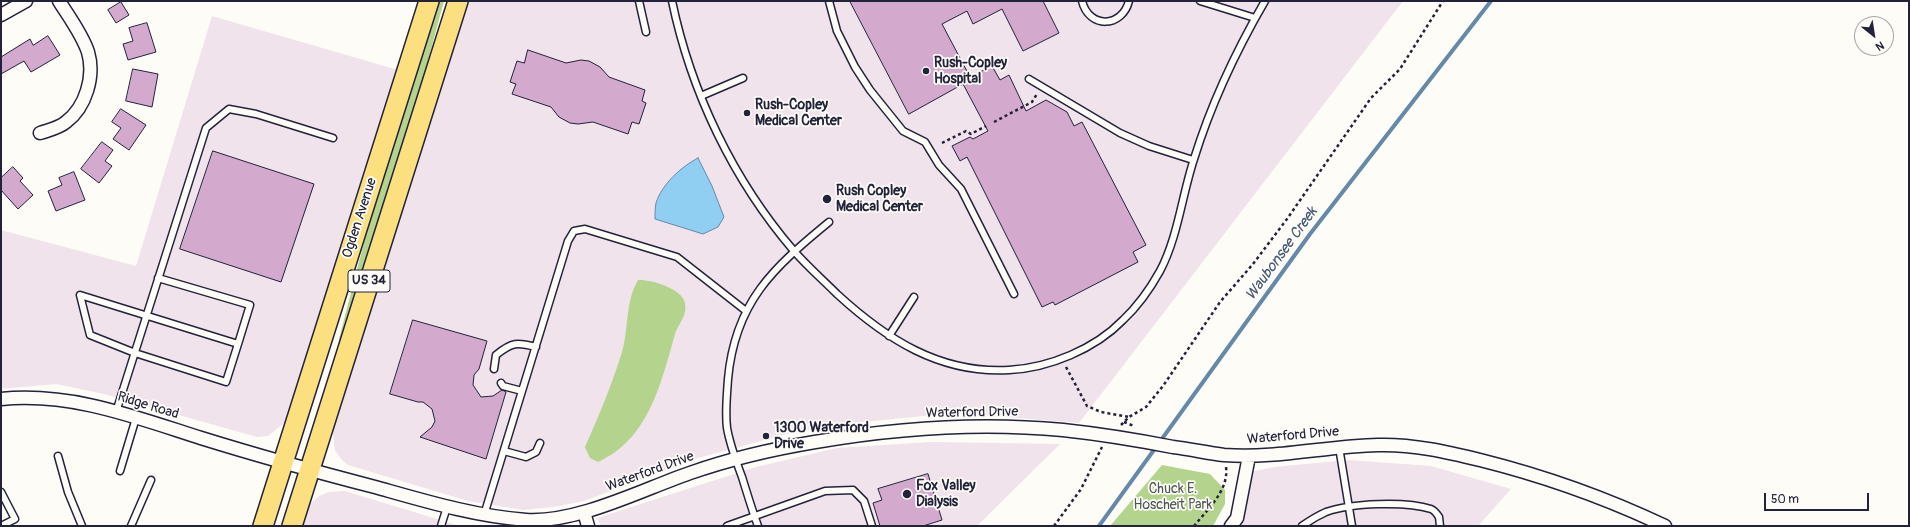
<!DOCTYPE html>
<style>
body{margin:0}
#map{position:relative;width:1910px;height:527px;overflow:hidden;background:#fdfcf7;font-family:Pangolin,sans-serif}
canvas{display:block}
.frame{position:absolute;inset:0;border:2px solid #22223b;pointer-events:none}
.north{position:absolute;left:1854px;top:16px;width:40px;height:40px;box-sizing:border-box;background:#fdfcf7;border:1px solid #a5a5ac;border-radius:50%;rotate:150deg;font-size:11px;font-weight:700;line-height:16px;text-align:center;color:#22223b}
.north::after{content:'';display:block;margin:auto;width:14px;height:18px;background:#22223b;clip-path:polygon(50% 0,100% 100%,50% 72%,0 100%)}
.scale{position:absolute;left:1764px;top:493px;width:105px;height:18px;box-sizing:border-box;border:2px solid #22223b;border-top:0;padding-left:5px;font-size:12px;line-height:14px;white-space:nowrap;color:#22223b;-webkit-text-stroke:3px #fdfcf7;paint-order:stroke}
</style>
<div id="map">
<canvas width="1910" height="527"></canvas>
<div class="frame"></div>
<div class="north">N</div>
<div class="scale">50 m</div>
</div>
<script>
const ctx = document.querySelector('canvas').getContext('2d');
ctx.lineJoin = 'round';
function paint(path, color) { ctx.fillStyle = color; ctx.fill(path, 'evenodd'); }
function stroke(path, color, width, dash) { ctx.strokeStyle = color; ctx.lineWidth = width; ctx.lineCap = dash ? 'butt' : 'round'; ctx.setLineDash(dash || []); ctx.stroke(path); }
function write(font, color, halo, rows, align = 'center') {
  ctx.font = font + ' Pangolin,sans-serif'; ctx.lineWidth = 3.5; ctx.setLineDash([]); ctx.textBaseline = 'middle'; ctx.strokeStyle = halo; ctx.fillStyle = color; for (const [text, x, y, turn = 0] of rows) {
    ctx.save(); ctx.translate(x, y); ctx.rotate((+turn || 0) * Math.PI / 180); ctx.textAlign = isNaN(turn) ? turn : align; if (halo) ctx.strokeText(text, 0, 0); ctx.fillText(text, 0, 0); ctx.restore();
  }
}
paint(new Path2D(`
 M468,1h935l-324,422 -124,-10 -113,11 -59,11 -85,23 -114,43 -30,6 -31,3 -55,-9 -120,-36 -7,-6 -6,-9 -2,-17 8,-35z
 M212,16l186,54 -111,351 -19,15 -11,1 -153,-43 -48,-10 -55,5v-159l135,36z
 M931,442l129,2 -83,82h-376l-4,-8 159,-51 81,-19z
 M1348,460l83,6 80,23 -33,37h-247l15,-53 28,-6z
 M345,491l115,35h-159l8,-21 10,-9 10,-4z`), '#f0e3eb');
paint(new Path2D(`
 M439,1h5l-25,93 -78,246 -2,-1 34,-131z
 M638,280c12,-1 41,8 46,20 5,15 -5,22 -9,34 -14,49 -26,105 -77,128l-8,-4 -5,-11c14,-31 27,-63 37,-95 7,-24 3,-50 16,-72z
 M1162,465l48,9 15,16v14l-12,22h-103z`), '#b4d48e');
const water = new Path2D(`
 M698,158l14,28 12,31 -6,10 -15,7 -48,-15c0,-5 0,-11 1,-16 6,-19 25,-36 42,-45z`);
paint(water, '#91cff2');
stroke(water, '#658aa9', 1);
stroke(new Path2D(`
 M1099,526l211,-292 181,-233`), '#658aa9', 4);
const building = new Path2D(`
 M850,1h193l16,32 -36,18 -21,-42 -29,15 -6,-13 -25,13 28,53 22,-11 8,14 9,-5 17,36 20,-11 21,12 7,14 8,-4 64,123 -13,7 5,10 -83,43 -2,-3 -11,5 -75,-150 -7,4 -8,-15 18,-9 3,2 15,-8 -25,-47 -54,30z
 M121,2l8,13 -13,8 -8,-13z
 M147,23l9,29 -28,8 -5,-16 10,-3 -4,-13z
 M48,36l12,19 -29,17 -7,-11 -23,13v-17l29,-18 3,6z
 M528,50l38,13 15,-3 8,1 11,6 9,10 36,13 -3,11 4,2 -7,21 -7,-2 -4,12 -35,-12 -15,2 -8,-1 -11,-6 -8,-10 -39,-13 4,-10 -6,-2 7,-21 7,2z
 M133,69l25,5 -6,33 -26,-6z
 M121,109l25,16 -17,25 -16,-11 8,-11 -9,-6z
 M102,142l11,8 -8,11 7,5 -13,17 -18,-14z
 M213,151l101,33 -33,98 -101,-33z
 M13,167l10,11 -3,3 13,14 -15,14 -17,-19v-12z
 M74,172l11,28 -29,11 -8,-20 14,-6 -3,-7z
 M413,320l74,21 -8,28 -5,6 -1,10 8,12 12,-1 9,-6 4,2 -20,67 -66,-22 12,-10 3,-6 -3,-12 -9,-7h-5l-28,-8z
 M928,474l14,46 -19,6h-43l-7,-23 9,-3 -4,-11z`);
paint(building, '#d3a9ce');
stroke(building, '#22223b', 1);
const lane = new Path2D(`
 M639,1l7,31
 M672,1c19,91 61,179 122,250 13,15 29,29 43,43 49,45 103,80 172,76 40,-2 86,-21 114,-50 15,-14 27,-31 37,-49 18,-34 22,-76 34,-112 17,-55 42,-108 71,-158
 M829,1l8,30 18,36 15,23 33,41 22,11 14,23 22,24 53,105
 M1082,1c7,28 40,27 47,0
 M1200,1l55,17
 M1029,79l91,54 29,13 44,14
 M701,96l42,-18
 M158,278l92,27 -12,39 -158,-49 10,40 45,18 91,29 12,-38
 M889,336l25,-39
 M494,369l2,-14c16,-13 21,-13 40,-8
 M501,383l2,3 19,5
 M116,412l90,-284 23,-19 27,5 77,24
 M1339,447l13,79
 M504,451l22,6 10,-5 4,-9
 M58,456l10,36 14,34
 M120,471l16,-53
 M1,492l14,27 -14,7
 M484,515l84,-274 6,-10 11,-2 92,28 69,54
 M131,526l20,-46
 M441,526l6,-19
 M727,526l98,-35 28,-1 11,11 8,25
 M758,526c-6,-16 -11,-33 -16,-49 -6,-16 -12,-32 -15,-49 -2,-16 0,-33 1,-49 7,-77 45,-111 101,-157
 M1302,526c7,-5 15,-10 24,-14 25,-9 80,-11 105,-3 3,1 6,5 8,8l1,9`);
const street = new Path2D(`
 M1,15l25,-14
 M40,133c9,-3 19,-5 26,-11 20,-15 29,-46 22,-70 -6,-18 -19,-35 -29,-51
 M1,399c70,-7 134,18 200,39 58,18 116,34 174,49 50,14 99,29 151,33 52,3 115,-30 164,-47 40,-14 83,-24 125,-31 81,-14 166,-20 248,-12 37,4 74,10 110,17 17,2 34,6 51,8 52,4 103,-9 154,-10 35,-1 69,7 102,15 64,16 126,38 185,66
 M584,512l4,14
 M1231,526l6,-8 12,-62`);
const primary = new Path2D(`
 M263,526l166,-525
 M292,526l166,-525`);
stroke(lane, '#22223b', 9);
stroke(street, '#22223b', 15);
stroke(primary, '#22223b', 22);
stroke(new Path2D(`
 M994,122l38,-20 5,-8
 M942,143l24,-12 5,3 15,-8
 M1066,367l21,39 14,6 28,5
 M1124,422l10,4
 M1121,425l8,-8 17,-10 17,-21 57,-84 33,-38 34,-45 84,-121 29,-29 43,-68
 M1054,526l27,-37 21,-42
 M1194,526c14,-17 35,-36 32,-59`), '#22223b', 2.5, [3, 3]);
stroke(lane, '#fdfcf7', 6);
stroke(street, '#fdfcf7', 12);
stroke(primary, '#fce080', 19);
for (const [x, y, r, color] of [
 [926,71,4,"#22223b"],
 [747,113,4,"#22223b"],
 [827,199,5,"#22223b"],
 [766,436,4,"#22223b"],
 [907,494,5,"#22223b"]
]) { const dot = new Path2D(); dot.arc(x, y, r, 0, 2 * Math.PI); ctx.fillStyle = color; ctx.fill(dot); stroke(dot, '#fdfcf7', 1.5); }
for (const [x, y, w] of [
 [369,281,42]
]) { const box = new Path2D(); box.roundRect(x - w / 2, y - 11, w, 22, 3); ctx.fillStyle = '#fdfcf7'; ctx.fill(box); stroke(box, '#22223b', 1); }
write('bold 13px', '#22223b', null, [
 ["US 34",369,281]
]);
write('bold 14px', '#22223b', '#fdfcf7', [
 ["Rush-Copley",934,63],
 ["Hospital",934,79],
 ["Rush-Copley",755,105],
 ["Medical Center",755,121],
 ["Rush Copley",836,191],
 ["Medical Center",836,207],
 ["1300 Waterford",774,428],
 ["Drive",774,444],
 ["Fox Valley",916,486],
 ["Dialysis",916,502]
], 'left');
write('14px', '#22223b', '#fdfcf7', [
 ["Ogden Avenue",360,218,-72],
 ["Ridge Road",148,406,17],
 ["Waterford Drive",972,413,-1],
 ["Waterford Drive",1293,436,-5],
 ["Waterford Drive",650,472,-20]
]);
write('14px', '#4e5754', '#fdfcf7', [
 ["Chuck E.",1173,489],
 ["Hoscheit Park",1173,505]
]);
write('italic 15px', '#435672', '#fdfcf7', [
 ["Waubonsee Creek",1282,254,-54]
]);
</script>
